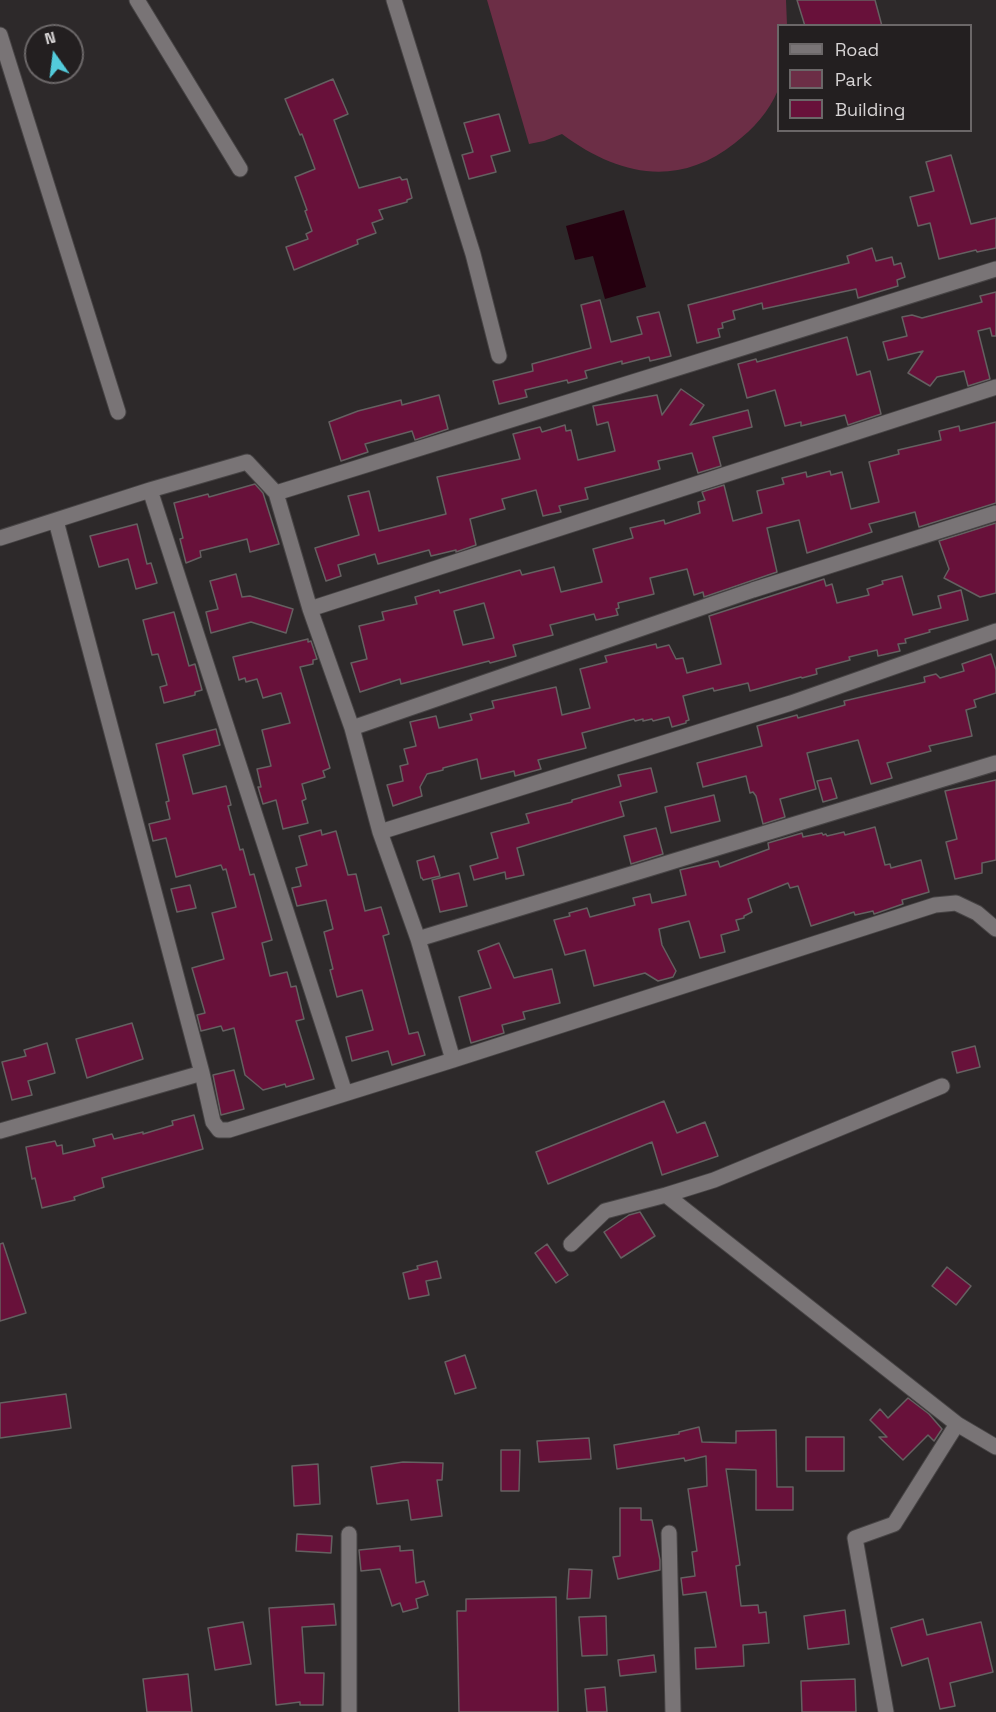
<!DOCTYPE html>
<style>
body{margin:0}
#map{position:relative;width:996px;height:1712px;overflow:hidden;background:#2d292a;font-family:"Space Grotesk",sans-serif}
canvas{display:block}
.legend{position:absolute;left:777px;top:24px;width:195px;height:108px;box-sizing:border-box;background:#231f20;border:2px solid #6b6768;margin:0;padding:8px 10px;list-style:none;font-size:18px;color:#d7d4d5}
.legend li{display:flex;align-items:center;gap:12px;height:30px}
.legend b{width:30px;border:2px solid #6b6768}
.north{position:absolute;left:24px;top:24px;width:60px;height:60px;box-sizing:border-box;background:#231f20;border:2px solid #6b6768;border-radius:50%;rotate:346deg;font-size:16px;font-weight:700;line-height:24px;text-align:center;color:#d7d4d5}
.north::after{content:'';display:block;margin:auto;width:21px;height:27px;background:#53cbdb;clip-path:polygon(50% 0,100% 100%,50% 72%,0 100%)}
</style>
<div id="map">
<canvas width="996" height="1712"></canvas>
<ul class="legend">
<li><b style="height:8px;background:#797476"></b>Road</li>
<li><b style="height:16px;background:#6c2e46"></b>Park</li>
<li><b style="height:16px;background:#68113a"></b>Building</li>
</ul>
<div class="north">N</div>
</div>
<script>
const ctx = document.querySelector('canvas').getContext('2d');
ctx.lineJoin = 'round';
function paint(path, color) { ctx.fillStyle = color; ctx.fill(path, 'evenodd'); }
function stroke(path, color, width, dash) { ctx.strokeStyle = color; ctx.lineWidth = width; ctx.lineCap = dash ? 'butt' : 'round'; ctx.setLineDash(dash || []); ctx.stroke(path); }
paint(new Path2D(`
 M487,0h299l1,25 -9,1c0,14 4,53 0,64 -9,22 -25,39 -43,53 -58,46 -118,32 -173,-9l-18,7 -15,3z`), '#6c2e46');
paint(new Path2D(`
 M624,210l22,77 -41,12 -12,-43 -18,4 -9,-34z`), '#25000f');
const building = new Path2D(`
 M797,0h78l7,26h-77z
 M333,79l15,35 -14,6 25,68 41,-11 2,3 5,-1 5,19 -5,2v2l-28,8 4,9 -11,4 4,10 -19,7 1,4 -64,26 -8,-23 22,-8 -2,-5 6,-3 -7,-20 2,-1 -12,-33 20,-8 -13,-35 -2,1 -15,-36z
 M499,114l11,37 -19,5 5,16 -27,7 -7,-24 11,-3 -9,-29z
 M951,155l20,69 25,-6v30l-19,4 -1,-2 -37,9 -9,-36 -12,3 -8,-29 24,-6 -8,-29z
 M872,248l4,13 16,-4 2,8 7,-2 4,14 -8,3 1,6 -40,12 -2,-9 -93,20 -1,-6 -29,8 2,8 -13,4 1,5 -5,1 2,8 -23,6 -9,-38 161,-42 -2,-7z
 M996,292v44h-4l-2,-8 -12,3 12,48 -22,7 -4,-15 -27,6 -7,9 -22,-13 15,-22 -35,9 -5,-18 24,-6 -5,-19 10,-2 10,3 60,-16 -2,-6z
 M600,300l11,42 31,-8 -5,-17 22,-5 12,44 -21,5 -1,-4 -27,7v-3l-37,10 2,7 -19,5 -1,-3 -42,10 2,7 -28,7 -6,-23 40,-10 -1,-7 59,-16 -10,-43z
 M847,337l10,38 13,-4 11,43 -33,11 -3,-10 -44,11v-4l-16,4 -10,-36 -28,8 -9,-34 18,-5 1,3z
 M681,389l23,16 -14,20 58,-15 4,17 -39,10 8,29 -23,7 -6,-20 -34,8 2,8 -75,19 3,11 -29,7 2,6 -18,4 -7,-26 -34,9 3,10 -35,10 6,26 -20,7v-2l-25,6 -2,-6 -51,14 -3,-10 -37,11 3,11 -15,5 -11,-33 44,-13 -11,-39 21,-5 10,40 67,-17 -9,-37 83,-18 -7,-25 27,-7 2,5 23,-7 1,6 5,-1 7,30 37,-9 -7,-29 -11,3 -4,-19 64,-11 5,20z
 M439,395l9,34 -33,11 -3,-9 -47,13 3,8 -27,9 -12,-39 29,-11 43,-11 1,5z
 M996,422v81l-77,24 -4,-15 -46,12 3,8 -65,21 -8,-33 -32,8 10,44 -73,25 -1,-5 -9,3 -7,-26 -37,9 4,16 -36,9 1,5 -3,1 2,6 -22,5 -2,-6 -44,11 3,10 -40,10 3,11 -26,7 -1,-2 -88,23 -1,-5 -40,13 -9,-29 16,-4 -8,-33 25,-6 -2,-8 35,-8 -2,-7 24,-7 1,3 80,-23 2,5 32,-8 7,25 41,-10 -9,-33 40,-11 -3,-10 34,-8 1,4 35,-11 -2,-11 7,-2 -3,-8 22,-7 9,36 29,-8 -5,-22 27,-7 -2,-6 24,-6 1,5 23,-6 1,4 11,-3 9,37 28,-7 -10,-40 30,-8 -1,-4 43,-10 -2,-9 20,-5 1,5zM484,603l10,35 -31,7 -9,-34z
 M255,484l8,9 16,51 -29,8 -3,-13 -47,12 1,6 -15,6 -6,-24 3,-1 -9,-35 34,-9 1,3z
 M996,523v70l-16,4 -36,-19 5,-9 -10,-28z
 M137,524l10,40 4,-1 6,20 -21,6 -8,-30 -29,8 -9,-31z
 M236,574l6,23 8,-1 43,13 -7,24 -35,-11 -40,11 -5,-21 12,-3 -8,-28z
 M902,576l11,39 28,-7 -3,-12 23,-6 7,30 -39,10 1,2 -25,7 1,4 -8,1 2,7 -22,5 -1,-6 -28,7 1,3 -34,9 1,5 -15,4 -1,-1 -51,14 -2,-8 -34,8 -1,-3 -30,8 6,24 -3,1v2l-14,4 -3,-10 -16,4 -1,-2 -9,2v-2l-8,2 -1,-2 -52,14 4,15 -48,12 3,9 -26,7 -1,-5 -33,8 -4,-20 -34,9v2l-16,4 -7,13 2,9 -29,10 -6,-21 16,-4 -3,-15 8,-2 -4,-15 12,-3 -6,-24 26,-6 3,12 33,-8 -2,-6 24,-6 -2,-7 64,-14 6,28 28,-7 -10,-39 27,-7 -2,-6 51,-12 1,4 12,-3 7,14 7,-1 4,15 34,-9 -12,-48 115,-37 2,7 6,-2 5,19 32,-8 -2,-6 16,-5 -1,-3z
 M174,612l15,54 6,-2 7,26 -7,2v3l-31,8 -4,-16 7,-2 -9,-31 -6,1 -9,-35z
 M308,639v3l3,-1 6,18 -4,1v4l-13,3 30,101 -7,3 2,6 -23,7 4,15 -4,2 6,22 -25,6 -7,-29 -13,4 -5,-17h3l-4,-18 14,-3 -9,-36 28,-7 -9,-30 -18,5 -6,-19 -11,3 -1,-4 -6,2 -6,-23z
 M991,654l5,16v23l-22,7 2,7 -10,3 6,26 -43,10 2,5 -44,12 5,15 -21,6 -13,-44 -51,13 9,36 -36,10 5,18 -22,7 -7,-28 -3,-4 -3,1 -4,-17 -43,11 -6,-24 65,-17 -5,-20 40,-11 1,3 47,-13 -1,-4 81,-19 -1,-5 12,-3 4,4 24,-7 -2,-7z
 M216,729l4,16 -37,10 10,39 33,-8 5,19 -3,1 12,44 3,-1 7,26 4,-1 18,66 -10,3 8,33 17,-4 4,15 5,-1 8,33 -8,2 18,58 -28,8 -1,-3 -22,6 -18,-15 -11,-47 -11,3 -2,-5 -20,5 -4,-16 8,-2 -13,-45 32,-9 -12,-46 24,-6 -10,-38 -3,1 -2,-5 -45,12 -10,-39 -13,3 -4,-17 21,-5 -4,-17 3,-1 -13,-57z
 M651,768l6,24 -37,10 4,14 -107,32 7,27 -18,4 -1,-7 -31,8 -4,-14 28,-8 -7,-25 38,-10 -3,-9 46,-12v-2l49,-14 -3,-11z
 M831,778l6,20 -14,4 -6,-21z
 M996,780v80l-14,3v10l-27,6 -9,-37 11,-3 -12,-48z
 M714,795l6,26 -49,12 -6,-26z
 M875,827l10,38 5,-1 1,4 30,-8 8,32 -27,8 1,4 -29,10 -1,-3 -18,4 -1,-3 -43,14 -13,-40 -8,2 -2,-5 -40,16 4,13 -8,4v2l-8,2 3,10 -18,5 4,17 -25,6 -11,-37 -30,8 3,16 14,26 -3,6 -15,4 -13,-8 -51,13 -9,-36 -20,5 -11,-35 16,-4 -1,-3 18,-5 3,9 45,-12 -2,-7 17,-4 2,9 34,-8 -6,-25 38,-9 2,6 49,-18 -1,-6 34,-10 1,4 19,-4 1,2 3,-1 1,2 17,-4 1,3z
 M656,828l7,26 -32,10 -7,-28z
 M321,830l1,5 14,-4 12,44 8,-1 9,37 16,-4 8,27 -6,2 26,98 9,-2 7,23 -33,10 -4,-14 -36,10 -6,-24 27,-7 -11,-40 -25,7 -7,-27 3,-1 -9,-37 9,-3 -7,-29 -29,6 -5,-18 9,-2 -5,-18 11,-3 -8,-29z
 M434,856l6,20 -17,4 -1,-2h-1l-4,-17z
 M459,873l8,33 -27,6 -8,-32z
 M190,885l6,23 -19,4 -6,-23z
 M499,943l15,35 38,-9 8,34 -37,9 2,7 -23,6 2,8 -33,10 -12,-46 32,-9 -13,-37z
 M132,1023l11,36 -56,19 -11,-39z
 M47,1043l8,30 -27,8 4,14 -20,5 -10,-38 24,-6 -2,-6z
 M975,1046l5,21 -23,6 -5,-21z
 M234,1070l10,39 -23,6 -8,-40z
 M664,1101l13,32 28,-11 13,34 -56,19 -10,-33 -104,42 -12,-32z
 M194,1115l9,34 -101,29 2,9 -30,10 1,3 -33,8 -7,-30 -3,1 -6,-32 29,-6 2,5 5,-1 1,9 32,-8 -2,-7 19,-5 2,5 29,-7v2l30,-9 -1,-4z
 M640,1212l15,24 -34,22 -17,-26 25,-17z
 M3,1243l23,70 -26,8v-77z
 M547,1244l21,31 -12,8 -21,-30z
 M437,1261l4,17 -15,3 3,14 -20,4 -6,-26 15,-4 -1,-3z
 M947,1267l24,19 -15,19 -24,-19z
 M465,1355l11,33 -21,6 -10,-32z
 M66,1394l5,34 -71,10v-35z
 M908,1398l21,16 13,15 -8,12 -6,-6 -25,25 -24,-23h8l-17,-17 10,-11 8,9z
 M699,1427l3,15 34,1v-12l40,-1 1,57h16v23h-37v-40l-30,-1 14,96 -4,1 5,40 17,-1 1,8 7,-1 3,31 -26,2 1,21 -48,3 -1,-21 21,-1 -10,-55 -23,3 -2,-17 14,-2 -3,-24 5,-1 -9,-62 19,-3 -1,-30 -21,5 -1,-3 -67,11 -3,-24 65,-11v-2z
 M806,1437h38v34h-38z
 M589,1438l2,21 -52,3 -2,-21z
 M501,1450h19l-1,41h-18z
 M403,1462l40,1 -1,17h-5l5,36 -31,4 -3,-20 -31,4 -6,-37z
 M318,1464l2,40 -26,2 -2,-40z
 M620,1508h21v12h11l8,40v10l-42,9 -5,-22 7,-1z
 M297,1534l35,2 -1,17 -35,-2z
 M400,1546v5l13,-1 3,33 8,-2 4,14 -12,4 2,9 -15,4 -3,-9 -8,3 -12,-37 -19,2 -2,-21z
 M569,1569l23,1 -2,28 -23,1z
 M556,1597l2,115h-99l-2,-101h9v-12z
 M334,1604l2,21 -34,2 3,46h19l-1,32h-23v-3l-24,3 -7,-97z
 M845,1610l4,34 -41,5 -4,-33z
 M606,1616l1,39 -25,1 -3,-39z
 M923,1619l4,16 54,-13 12,50 -43,11 5,23 -15,3 -12,-51 -26,8 -11,-38z
 M243,1622l8,42 -36,6 -7,-42z
 M654,1655l2,17 -36,4 -2,-16z
 M188,1674l4,38h-45l-4,-33z
 M855,1679l1,33h-54l-1,-31z
 M605,1687l2,25h-20l-2,-23z`);
paint(building, '#68113a');
stroke(building, '#656061', 1.5);
const minor = new Path2D(`
 M137,0l103,169
 M394,0l79,254 26,102
 M0,35l118,377
 M150,490l195,603
 M276,493l34,116 42,119 28,104 38,107 35,121
 M56,521l146,552 11,49 6,8h10l224,-70 482,-155 21,-2 21,10 19,16
 M0,538l150,-48 97,-28 29,31 720,-224
 M310,609l686,-222
 M352,728l401,-138 243,-77
 M380,832l411,-129 205,-72
 M418,939l578,-176
 M0,1131l202,-58
 M666,1195l291,229 39,23
 M571,1244l34,-33 61,-16 48,-15 228,-94
 M669,1533l4,179
 M349,1534v178
 M886,1712l-31,-174 39,-14 63,-100`);
stroke(minor, '#474445', 17);
stroke(minor, '#797476', 15);
</script>
